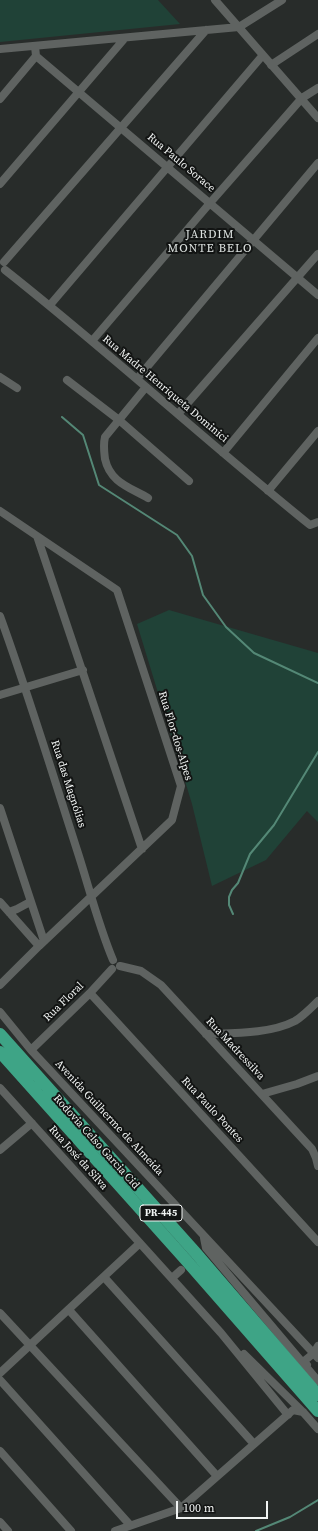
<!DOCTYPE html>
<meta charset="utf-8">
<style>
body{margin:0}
#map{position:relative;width:318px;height:1531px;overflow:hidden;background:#282c2a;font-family:"Source Serif 4",serif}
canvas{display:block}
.scale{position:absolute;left:176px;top:1501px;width:92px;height:18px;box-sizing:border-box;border:2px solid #f1f4f3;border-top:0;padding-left:5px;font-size:12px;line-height:14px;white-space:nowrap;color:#f1f4f3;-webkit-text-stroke:3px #121413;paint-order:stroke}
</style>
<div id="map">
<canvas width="318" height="1531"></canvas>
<div class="scale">100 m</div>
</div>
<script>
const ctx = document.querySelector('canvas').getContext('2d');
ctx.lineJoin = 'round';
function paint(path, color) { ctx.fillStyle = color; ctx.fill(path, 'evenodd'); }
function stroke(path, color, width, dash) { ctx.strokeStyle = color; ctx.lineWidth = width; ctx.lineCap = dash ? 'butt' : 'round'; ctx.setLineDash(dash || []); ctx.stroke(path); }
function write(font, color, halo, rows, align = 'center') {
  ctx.font = font + ' "Source Serif 4",serif'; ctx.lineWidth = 4; ctx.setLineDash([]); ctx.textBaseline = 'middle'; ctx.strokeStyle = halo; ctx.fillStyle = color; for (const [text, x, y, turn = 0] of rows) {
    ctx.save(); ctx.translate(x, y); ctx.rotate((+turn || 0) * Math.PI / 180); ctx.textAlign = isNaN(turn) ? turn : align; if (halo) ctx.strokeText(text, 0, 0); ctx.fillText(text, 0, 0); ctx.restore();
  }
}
paint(new Path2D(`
 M0,0h158l22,24 -180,18z
 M169,610l149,43v169l-11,-11 -41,49 -54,26 -20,-82 -55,-180z`), '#204237');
stroke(new Path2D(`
 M62,417l21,18 16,50 78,50 15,21 11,39 23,32 28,26 64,30
 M233,914l-4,-9v-8l3,-7 6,-7 12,-29 24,-29 44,-73
 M256,1531l34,-14 28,-17`), '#548876', 2);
stroke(new Path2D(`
 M215,0l103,118
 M35,46l1,10 282,239
 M0,49l239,-22 43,-27
 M271,65l47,-31
 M0,99l36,-43
 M0,184l125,-146
 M4,262l202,-232
 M5,270c104,82 202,172 305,255l8,-3
 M50,305l213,-250
 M92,341l118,-138 92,-105 16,-10
 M0,377l17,11
 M137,379l181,-216
 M67,380l52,40 70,61
 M146,387l-41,50c-2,8 -1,13 0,22 5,23 24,28 43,39
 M178,414l140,-160
 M223,453l95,-115
 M268,491l50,-60
 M0,511l117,79 64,196 -9,34 -133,126 -39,39
 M37,536l105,313
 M0,616c28,77 52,156 77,234 12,37 21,74 36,110
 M0,695l83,-25
 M0,808l44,133
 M0,902l39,44
 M9,912l8,-3 13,-7
 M120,966l21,5 20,14 151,164 4,9 2,8
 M90,993l228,249
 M0,1012l31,38 287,308
 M206,1034c27,-1 64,0 89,-13 8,-5 17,-14 23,-20
 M31,1050l59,-57 22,-24
 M0,1088l221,245 67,82
 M262,1094l35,-10 21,-8
 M0,1150l32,-27
 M204,1238l2,10 112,133
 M104,1277l150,167
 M172,1278l9,-8
 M69,1310l148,166
 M0,1313l181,195
 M244,1354l59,58 15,17
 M307,1365l-4,-3 11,-9 4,-7
 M0,1373l140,-130
 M0,1380l130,145
 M0,1451l71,80
 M0,1522l8,9
 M115,1531l66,-23 112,-98 10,2`), '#5f6361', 8);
stroke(new Path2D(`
 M0,1034l195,218 123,143
 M0,1052l185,207 133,152`), '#3ea486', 12);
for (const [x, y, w] of [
 [161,1213,42]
]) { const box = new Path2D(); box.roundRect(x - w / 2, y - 8, w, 16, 3); ctx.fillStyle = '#121413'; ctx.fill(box); stroke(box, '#f1f4f3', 1); }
write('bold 10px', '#f1f4f3', null, [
 ["PR-445",161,1213]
]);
write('11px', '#f1f4f3', '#121413', [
 ["Rua Paulo Sorace",181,163,40],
 ["Rua Madre Henriqueta Dominici",165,389,40],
 ["Rua Flor-dos-Alpes",175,736,73],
 ["Rua das Magnólias",68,784,72],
 ["Rua Floral",64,1002,-44],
 ["Rua Madressilva",235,1049,47],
 ["Rua Paulo Pontes",212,1110,47],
 ["Avenida Guilherme de Almeida",109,1118,47],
 ["Rodovia Celso Garcia Cid",96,1142,48],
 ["Rua José da Silva",78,1158,48]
]);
ctx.letterSpacing = '1px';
write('12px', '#dbe0de', '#121413', [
 ["JARDIM",210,235],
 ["MONTE BELO",210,249]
]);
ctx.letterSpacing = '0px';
</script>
